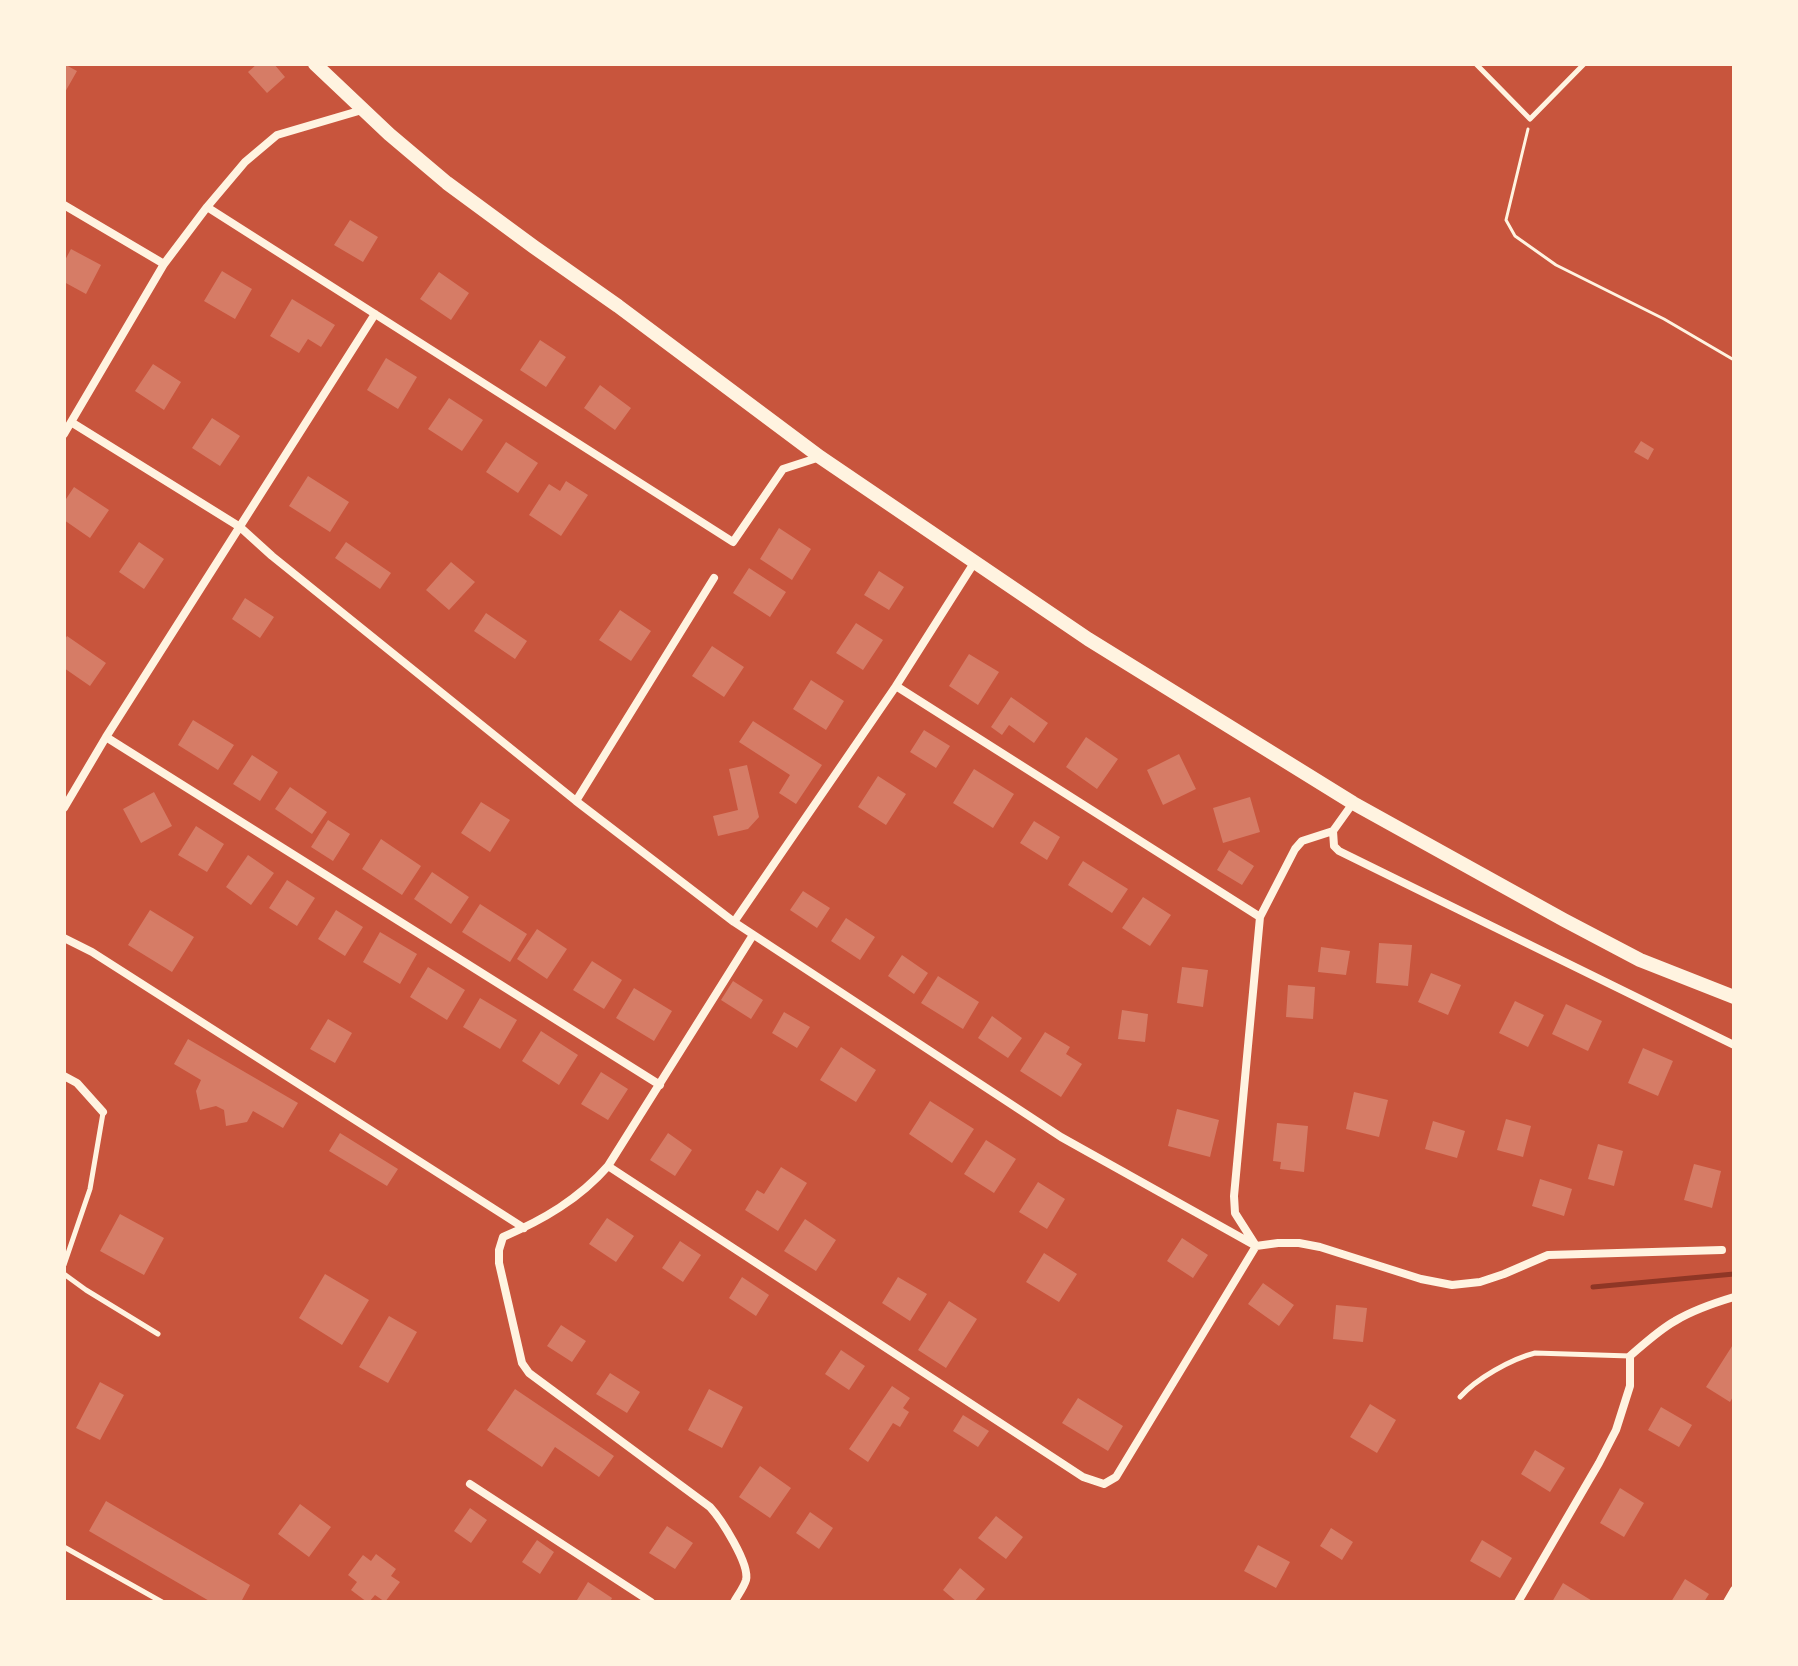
<!DOCTYPE html>
<style>
body{margin:0}
#map{position:relative;width:1798px;height:1666px;overflow:hidden;background:#c8553d;font-family:"Work Sans",sans-serif}
canvas{display:block}
.frame{position:absolute;inset:0;border:66px solid #fff3e0;pointer-events:none}
</style>
<div id="map">
<canvas width="1798" height="1666"></canvas>
<div class="frame"></div>
</div>
<script>
const ctx = document.querySelector('canvas').getContext('2d');
ctx.lineJoin = 'round';
function stroke(path, color, width, dash) { ctx.strokeStyle = color; ctx.lineWidth = width; ctx.lineCap = dash ? 'butt' : 'round'; ctx.setLineDash(dash || []); ctx.stroke(path); }
function paint(path, color) { ctx.fillStyle = color; ctx.fill(path, 'evenodd'); }
stroke(new Path2D(`
 M1593,1287l141,-13`), '#8f3625', 5);
paint(new Path2D(`
 M64,64l13,7 -13,23z
 M257,64h17l11,13 -18,16 -19,-21z
 M350,220l28,17 -15,25 -29,-17z
 M71,249l30,16 -15,29 -22,-12v-20z
 M222,271l30,18 -17,30 -31,-18z
 M439,272l30,21 -18,27 -31,-21z
 M292,299l43,26 -14,22 -13,-8 -9,14 -29,-17z
 M540,340l26,17 -20,30 -26,-17z
 M386,358l31,19 -19,32 -31,-19z
 M153,364l28,18 -17,28 -29,-19z
 M600,385l31,23 -16,22 -31,-22z
 M449,398l34,22 -21,31 -34,-22z
 M212,418l28,18 -20,30 -28,-18z
 M1641,441l13,8 -6,11 -14,-8z
 M506,442l32,21 -20,30 -32,-21z
 M308,476l41,26 -19,30 -41,-26z
 M566,481l22,14 -27,41 -32,-21 20,-31 11,7z
 M74,487l35,23 -19,28 -26,-18v-18z
 M779,528l32,21 -19,31 -32,-21z
 M139,542l25,17 -20,30 -25,-17z
 M346,542l45,31 -11,16 -45,-31z
 M451,562l24,20 -26,28 -23,-20z
 M749,568l37,24 -16,25 -37,-24z
 M879,571l25,16 -15,23 -25,-15z
 M245,598l29,19 -14,21 -28,-19z
 M620,610l31,21 -20,30 -32,-21z
 M486,613l41,28 -12,18 -41,-28z
 M856,623l27,17 -20,30 -27,-17z
 M67,636l39,27 -16,23 -26,-18v-27z
 M712,646l32,21 -20,30 -32,-21z
 M969,654l30,18 -21,33 -29,-19z
 M811,680l33,21 -18,29 -33,-21z
 M1011,697l37,26 -14,20 -25,-18 -7,10 -11,-8z
 M193,720l41,25 -16,25 -40,-25z
 M753,721l69,44 -26,39 -17,-11 11,-18 -51,-33z
 M924,730l26,16 -14,22 -26,-16z
 M1086,737l32,22 -21,30 -31,-22z
 M1179,754l17,35 -33,16 -16,-35z
 M252,755l26,17 -18,29 -27,-17z
 M747,765l12,52 -11,12 -30,7 -5,-20 25,-6 -9,-41z
 M974,769l40,25 -21,34 -40,-25z
 M878,776l28,18 -20,31 -28,-18z
 M290,787l37,25 -15,22 -37,-25z
 M154,792l18,34 -31,17 -18,-34z
 M1250,797l10,35 -37,11 -10,-35z
 M481,802l29,18 -20,32 -29,-19z
 M328,820l22,14 -17,27 -22,-14z
 M1034,821l26,16 -13,23 -27,-17z
 M196,826l28,18 -17,28 -29,-17z
 M381,839l40,27 -19,29 -40,-26z
 M1229,850l25,16 -12,19 -25,-15z
 M248,855l26,18 -23,32 -25,-18z
 M1083,861l45,28 -16,24 -44,-28z
 M432,872l37,25 -18,27 -37,-25z
 M287,880l28,18 -18,28 -28,-18z
 M803,891l27,17 -13,20 -27,-18z
 M1143,897l28,18 -21,31 -28,-18z
 M480,904l47,30 -17,28 -48,-30z
 M150,910l44,27 -22,35 -44,-27z
 M336,910l27,17 -18,29 -27,-17z
 M846,918l29,19 -15,23 -29,-19z
 M537,929l30,20 -20,30 -30,-20z
 M380,932l37,22 -17,30 -37,-22z
 M1379,943l33,2 -4,41 -32,-3z
 M1321,947l29,4 -4,24 -28,-3z
 M902,955l26,18 -14,21 -26,-18z
 M592,961l30,19 -18,29 -31,-19z
 M428,967l37,23 -18,30 -37,-23z
 M1182,967l26,3 -5,37 -26,-4z
 M1431,973l30,12 -13,30 -30,-13z
 M938,976l41,26 -16,27 -42,-26z
 M733,981l30,19 -12,19 -30,-19z
 M1288,985l27,2 -2,32 -27,-2z
 M634,988l38,23 -18,30 -38,-23z
 M480,998l37,22 -17,29 -37,-22z
 M1515,1001l29,14 -16,32 -29,-14z
 M1566,1004l36,17 -14,30 -36,-17z
 M1122,1010l26,4 -3,28 -27,-3z
 M784,1012l26,15 -13,21 -25,-15z
 M992,1016l30,22 -14,20 -30,-20z
 M328,1019l24,14 -17,30 -25,-14z
 M541,1031l37,24 -19,30 -37,-24z
 M1045,1032l25,15 -4,7 16,10 -21,33 -41,-26z
 M188,1039l110,64 -15,25 -30,-17 -6,11 -21,4 -2,-16 -8,-4 -16,4 -4,-19 5,-11 -27,-16z
 M841,1047l35,23 -20,32 -36,-22z
 M1643,1048l30,13 -15,35 -30,-13z
 M601,1072l27,17 -20,31 -27,-16z
 M1354,1092l34,8 -9,37 -33,-8z
 M930,1101l44,28 -22,34 -43,-29z
 M1177,1109l42,11 -9,37 -42,-11z
 M1506,1119l25,7 -8,31 -26,-7z
 M1433,1121l32,10 -8,27 -32,-9z
 M1277,1123l31,3 -4,46 -24,-3 1,-7 -8,-1z
 M340,1133l58,36 -11,17 -58,-35z
 M668,1133l24,17 -17,26 -25,-16z
 M986,1140l30,19 -22,34 -30,-19z
 M1598,1144l25,7 -9,35 -26,-7z
 M1694,1164l27,7 -9,37 -28,-8z
 M781,1167l26,16 -29,48 -33,-21 12,-20 7,4z
 M1540,1179l32,10 -8,27 -32,-10z
 M1038,1182l27,17 -18,30 -28,-17z
 M120,1214l44,24 -20,37 -44,-24z
 M607,1218l27,18 -18,26 -27,-18z
 M805,1219l31,21 -20,31 -32,-20z
 M1182,1238l26,17 -15,23 -26,-17z
 M680,1241l21,14 -18,27 -21,-14z
 M1044,1253l33,21 -18,28 -33,-20z
 M325,1274l44,26 -27,45 -43,-27z
 M742,1277l27,18 -13,21 -27,-18z
 M898,1277l29,17 -17,27 -28,-18z
 M1263,1283l31,22 -15,21 -31,-22z
 M949,1301l28,18 -31,49 -28,-18z
 M1336,1305l31,3 -4,34 -30,-3z
 M389,1316l28,16 -29,51 -29,-16z
 M561,1325l25,16 -14,21 -25,-16z
 M1734,1343v52l-4,7 -24,-15z
 M841,1350l24,16 -16,24 -24,-16z
 M610,1373l30,19 -13,21 -31,-19z
 M100,1382l24,13 -24,45 -24,-12z
 M892,1386l18,12 -7,10 6,4 -9,15 -7,-4 -25,39 -19,-13z
 M515,1389l99,67 -15,21 -44,-30 -13,20 -55,-37z
 M709,1389l34,18 -21,41 -34,-18z
 M1078,1398l45,28 -15,25 -46,-28z
 M1370,1404l26,16 -19,33 -27,-16z
 M1661,1407l31,18 -13,22 -31,-17z
 M963,1415l26,16 -11,16 -25,-16z
 M1535,1450l30,18 -15,24 -29,-18z
 M760,1466l31,22 -21,30 -31,-21z
 M1620,1488l24,15 -20,34 -24,-14z
 M106,1501l144,84 -9,17h-30l-122,-71z
 M300,1504l31,23 -22,30 -31,-23z
 M470,1508l17,12 -16,23 -17,-12z
 M810,1512l23,16 -14,21 -23,-16z
 M996,1516l27,21 -17,22 -28,-21z
 M667,1526l26,17 -18,26 -26,-16z
 M1331,1528l22,14 -11,18 -22,-14z
 M537,1540l17,12 -14,22 -18,-12z
 M1482,1540l30,18 -12,20 -30,-17z
 M1258,1545l32,17 -14,26 -32,-17z
 M376,1554l20,15 -5,7 9,6 -15,20 -10,-7 -6,7h-2l-16,-12 6,-8 -9,-7 15,-20 8,6z
 M960,1568l25,21 -11,13h-17l-14,-12z
 M1685,1579l24,15 -5,8h-33z
 M588,1582l24,16 -2,4h-30l-3,-2z
 M1563,1583l31,19h-42z`), '#d67c66');
stroke(new Path2D(`
 M1528,129l-22,91 9,16 41,29 108,54 70,41`), '#fff3e0', 3);
stroke(new Path2D(`
 M1476,64l54,55 54,-55
 M64,1265l26,-76 13,-76
 M64,1274l22,16 72,44
 M1460,1397c16,-18 51,-38 75,-44l95,3
 M64,1547l98,55`), '#fff3e0', 5);
stroke(new Path2D(`
 M64,205l100,59
 M207,207l526,335 50,-73 37,-12
 M71,422l169,105 32,29 304,245 158,121 327,215 195,109 22,-3h21l21,4 101,32 31,6 28,-3 24,-8 44,-19 174,-5
 M64,434l100,-170 43,-57 38,-45 32,-27 85,-25
 M896,686l364,231
 M106,737l554,348
 M576,801l138,-223
 M64,808l42,-71 269,-423
 M1333,831l1,15 5,5 395,194
 M734,922l162,-236 78,-123
 M64,938l28,14 432,276
 M64,1076l13,7 26,29
 M608,1166l475,311 21,7 12,-7 140,-231 -21,-33 -1,-17 26,-279 35,-68 7,-8 31,-10 20,-28
 M470,1484l181,118
 M734,1602c4,-7 10,-15 12,-22 4,-16 -25,-61 -36,-73l-181,-134 -7,-10 -23,-100v-13l4,-13c40,-17 76,-38 105,-71l145,-231
 M1518,1602l81,-139 17,-33 14,-44v-30c14,-12 29,-26 45,-35 18,-11 39,-18 59,-24
 M1727,1602l7,-12`), '#fff3e0', 8);
stroke(new Path2D(`
 M315,64l74,70 58,49 87,64 84,59 202,151 268,182 265,164 211,117 76,40 94,37`), '#fff3e0', 14);
</script>
